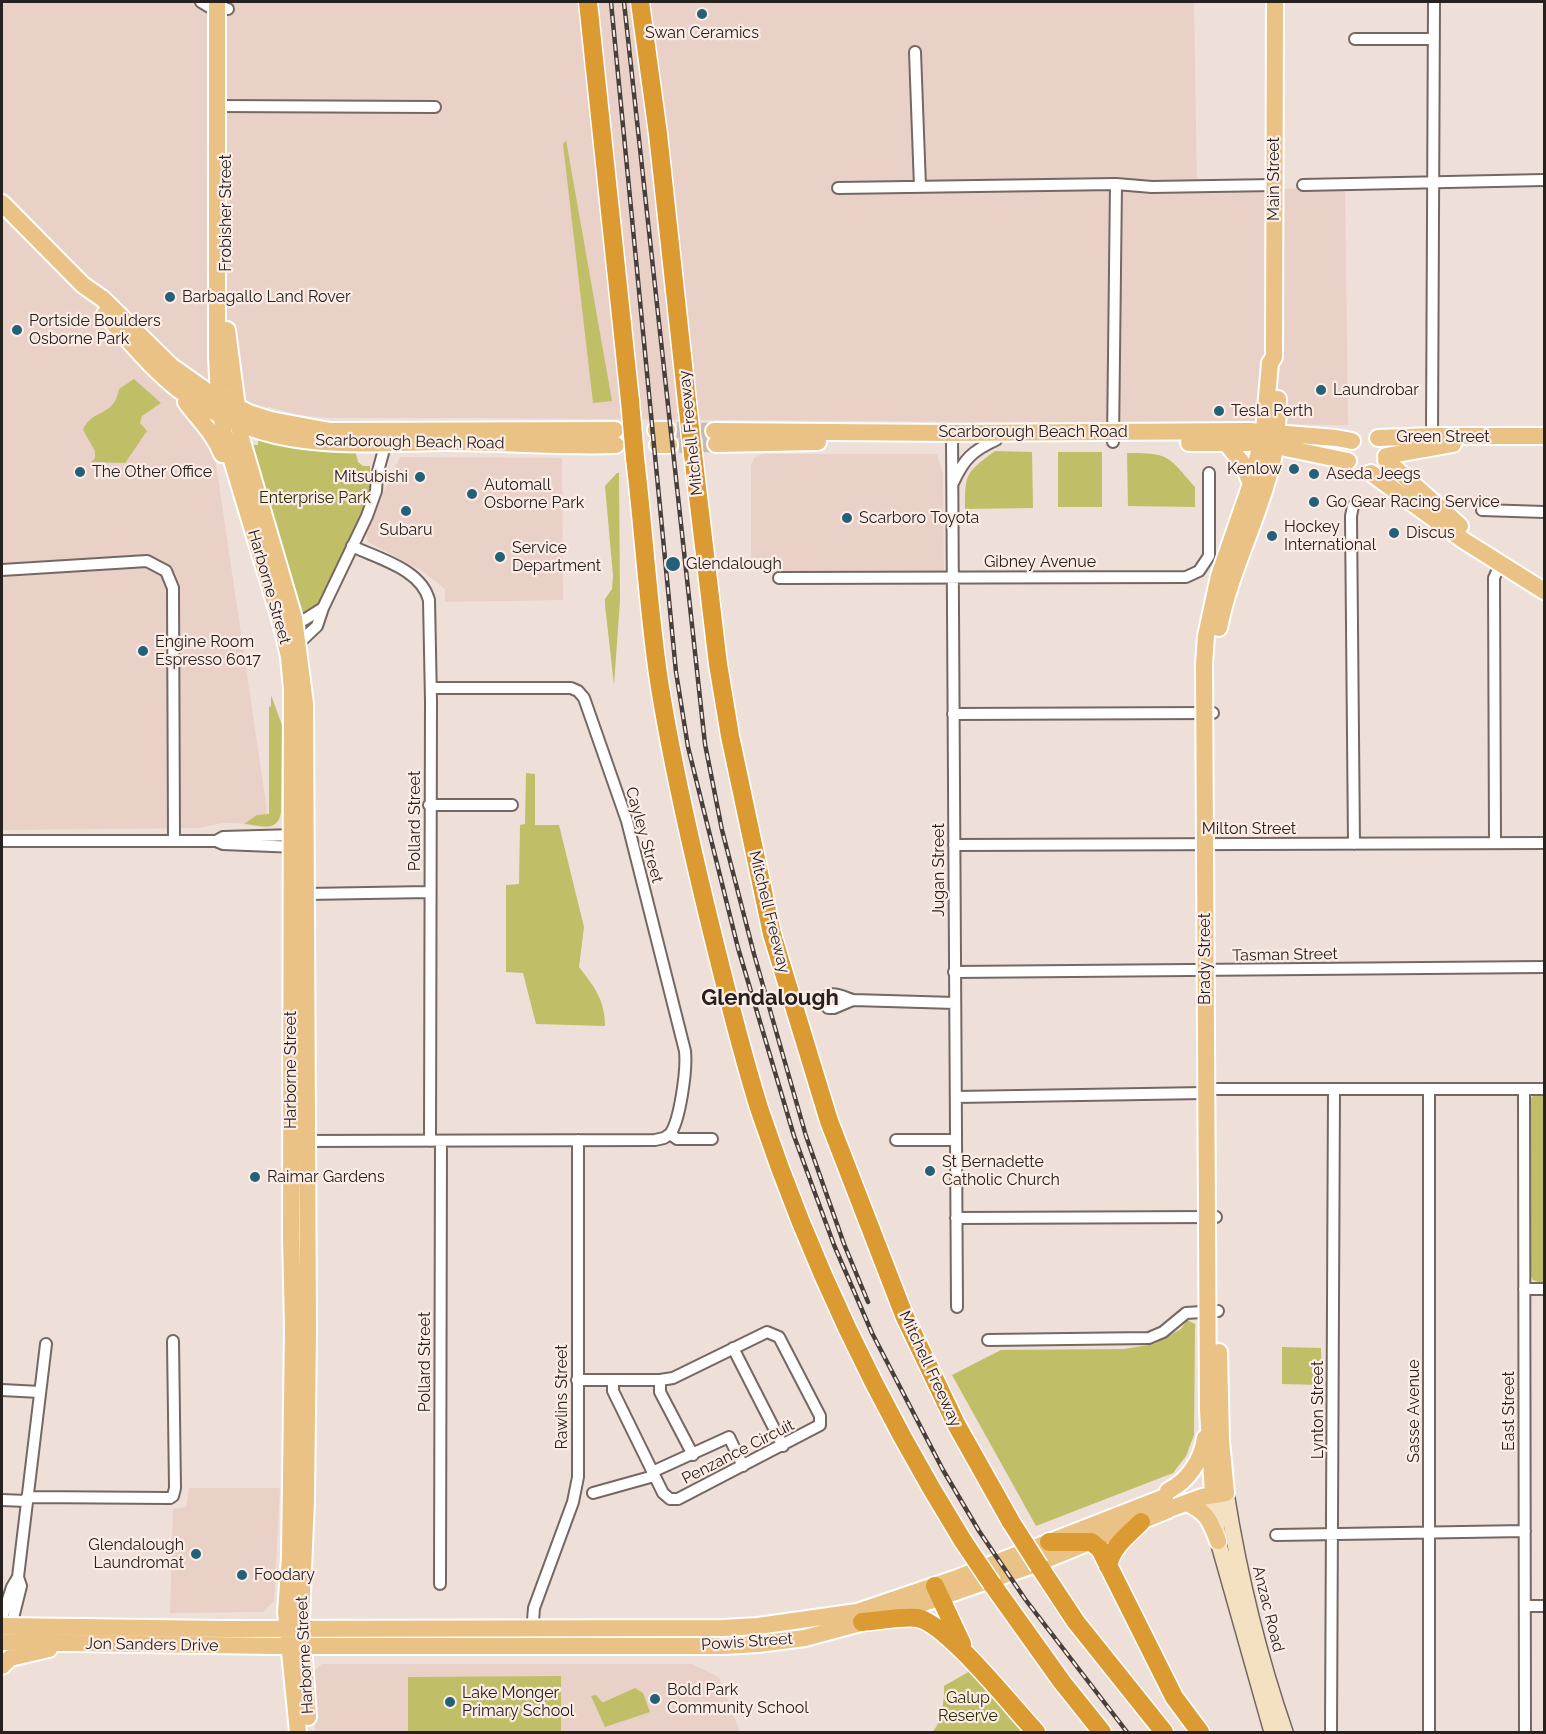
<!DOCTYPE html>
<style>
body{margin:0}
#map{position:relative;width:1546px;height:1734px;overflow:hidden;background:#efdfd9;font-family:Raleway,sans-serif}
canvas{display:block}
.frame{position:absolute;inset:0;border:3px solid #26201e;pointer-events:none}
</style>
<div id="map">
<canvas width="1546" height="1734"></canvas>
<div class="frame"></div>
</div>
<script>
const ctx = document.querySelector('canvas').getContext('2d');
ctx.lineJoin = 'round';
function paint(path, color) { ctx.fillStyle = color; ctx.fill(path, 'evenodd'); }
function stroke(path, color, width, dash) { ctx.strokeStyle = color; ctx.lineWidth = width; ctx.lineCap = dash ? 'butt' : 'round'; ctx.setLineDash(dash || []); ctx.stroke(path); }
function write(font, color, halo, rows, align = 'center') {
  ctx.font = font + ' Raleway,sans-serif'; ctx.lineWidth = 4.5; ctx.setLineDash([]); ctx.textBaseline = 'middle'; ctx.strokeStyle = halo; ctx.fillStyle = color; for (const [text, x, y, turn = 0] of rows) {
    ctx.save(); ctx.translate(x, y); ctx.rotate((+turn || 0) * Math.PI / 180); ctx.textAlign = isNaN(turn) ? turn : align; if (halo) ctx.strokeText(text, 0, 0); ctx.fillText(text, 0, 0); ctx.restore();
  }
}
paint(new Path2D(`
 M2,2h1192l3,188 148,-2 3,237 -869,-7h-149l-33,-3 -28,-8 -66,27 12,23 54,367 -46,-1 -24,5 -197,2z
 M762,454h175l6,19 1,99 -165,2v-12h-28v-96l3,-8z
 M400,457l162,1 1,142 -118,2v-13l-24,-19 -53,-28 -3,-11z
 M189,1488h91l-6,113 -11,11 -93,1 3,-104 13,-2z
 M322,1664h370l27,13 21,55h-425l-1,-61z`), '#e9d1c8');
paint(new Path2D(`
 M566,140l46,261 -19,2 -30,-259z
 M134,379l27,24 -19,13 -2,7 7,8 -22,32 -34,-1 4,-4v-7l-12,-21c9,-22 31,-12 36,-41z
 M258,438l63,12h34l3,12 5,4h7v25l-3,11 -47,99 -4,7 -15,8 -52,-171h9z
 M995,451l37,1 1,56 -68,1c0,-37 1,-36 30,-58z
 M1058,452h44v55h-44z
 M1127,453c43,0 41,3 68,34v20l-67,-1z
 M617,473h2l1,128 -6,84 -9,-80v-6l7,-10 1,-13 -8,-90z
 M271,695l11,30 -1,87c-3,22 -22,13 -37,12l13,-9 12,-1v-107l2,-1z
 M526,773l9,1v51h24l25,102 -5,40c16,20 26,34 26,59l-69,-2 -13,-51 -17,-1v-87l13,-1 1,-59 5,-1z
 M1544,1093v191l-11,-4 -4,-8 -1,-170 5,-6z
 M1187,1320l8,4 -1,111 -8,21 -13,17 -137,53 -84,-151 49,-25 123,-1 30,-5 27,-15z
 M1282,1347l39,1 1,37 -40,-1z
 M970,1671l56,61h-94c9,-7 13,-34 12,-46z
 M561,1676v56h-153v-55z
 M635,1688l8,5 7,19 -45,15 -14,-31 5,-1 6,7h2z`), '#c0bf68');
stroke(new Path2D(`
 M677,430l37,1
 M679,445l37,-1`), '#c7b9b4', 16, [16, 8]);
const street = new Path2D(`
 M201,2l10,6 17,1
 M1355,39h79
 M915,52l5,135
 M217,106l218,1
 M1303,185l241,-5
 M838,188l278,-4 36,3 122,-2
 M952,433l5,874
 M1432,436l2,-434
 M1113,442l3,-258
 M953,483c11,-24 19,-32 43,-43
 M1353,506l-2,10 3,328
 M1482,510l62,2
 M352,546c27,13 69,23 77,54l2,101 -1,440
 M2,570l145,-9 19,10 7,17 1,252
 M779,578l407,-1 13,-6 10,-15v-83
 M294,618l10,2 19,-12
 M299,643l18,-17 6,-18 44,-92 9,-25 1,-16 6,-22 -1,-15
 M431,688h140l7,3 6,7 43,123 58,230c2,18 -5,70 -15,83
 M953,714l260,-1
 M429,805h83
 M2,841h214l7,3 74,3
 M216,841l7,-4 73,-2
 M1495,843l-1,-265 7,-15
 M954,845l590,-2
 M306,894l123,-2
 M954,972l590,-5
 M853,1000c-10,-3 -28,-13 -28,4l3,4h6l19,-8 102,3
 M1215,1089h329
 M1524,1089l1,643
 M956,1097l250,-4
 M896,1140h60
 M301,1141l354,-1 9,-2 6,-4 7,5h35
 M956,1218l260,-1
 M1524,1289h20
 M988,1340l161,-2 14,-6 23,-19 32,-2
 M733,1348l50,98
 M577,1380h83l13,-2 94,-46 12,5 41,79v9l-142,74h-8l-7,-6 -50,-102v-11
 M660,1380v12l33,63
 M2,1390l38,2
 M652,1472l77,-35 14,29
 M593,1493l61,-17
 M27,1497l143,1 3,-2 2,-8 -2,-147
 M2,1500l24,1
 M1276,1535l249,-4
 M440,1584l1,-443
 M1525,1606h19
 M2,1618l10,-31 6,-10
 M11,1626l10,-40 -3,-9 28,-233
 M531,1646l3,-38 39,-106 5,-25v-337
 M1331,1732l3,-643
 M1429,1732v-643`);
const secondary = new Path2D(`
 M1226,1493c13,81 32,161 59,239
 M1213,1494l5,47 54,191`);
const primary = new Path2D(`
 M217,2v354l2,42 5,36 58,192 7,31 3,32 -1,548 2,91 -3,228 -4,56 12,120
 M2,203l81,82 20,14 68,67 34,24 44,23 22,7 59,11 285,-1
 M105,314c23,25 46,54 73,75 89,66 167,54 270,53 56,0 112,5 168,3
 M227,330l14,108 53,180 11,86 3,627 -2,169 -5,117 7,100
 M186,402c13,18 28,31 36,52
 M656,430h11
 M714,431l238,2 298,-2 86,7 16,3
 M1378,438l54,-2h112
 M1189,443h72l87,18
 M1226,443l17,21 8,20
 M716,444l102,-2
 M658,445h11
 M1386,456l67,-12
 M1386,460l74,66
 M1371,473l92,67 81,51
 M1219,628c11,-58 41,-111 54,-169 4,-20 5,-40 5,-60
 M1168,1491c20,-10 34,-31 37,-53
 M1213,1494l-5,-84 -4,-746 2,-28 13,-60 32,-92 13,-53 6,-68 4,-6 1,-355
 M1187,1503c21,10 23,18 31,38
 M1172,1508l30,-11 24,-4 -5,-52 -2,-89
 M2,1626l224,3 496,-1 36,-2 99,-14 100,-34 208,-81
 M2,1642l274,4h448l34,-2 47,-6 74,-20 51,-17 103,-36 135,-55
 M2,1666l8,-8 39,-9`);
const highway = new Path2D(`
 M588,2l42,399
 M640,2l18,132 29,268
 M693,454l25,210 12,72 42,198 57,187 75,194 52,109 55,98
 M635,458c9,74 13,149 24,223 13,83 32,165 52,247 15,61 30,123 49,183 50,150 120,296 203,430
 M1049,1542h42l9,7 74,148 26,35
 M1039,1566l37,56 88,110
 M1108,1566c4,-20 20,-31 33,-44
 M992,1584l70,98 40,50
 M935,1586l27,58
 M862,1622c17,-1 40,-6 55,-4 29,4 97,91 119,114`);
stroke(street, '#756762', 14);
stroke(secondary, '#756762', 18);
stroke(primary, '#fff', 20);
stroke(highway, '#fff', 21);
stroke(street, '#fff', 10);
stroke(secondary, '#f4e1c2', 15);
stroke(primary, '#eac285', 16);
stroke(highway, '#dc9a33', 18);
const rail = new Path2D(`
 M611,2l65,670 12,75 50,201 56,188 40,109 38,88 71,137 36,61 46,68 102,133
 M624,2l81,742 17,86 32,124 52,182 38,108 24,58`);
stroke(rail, '#473f3c', 4.5);
stroke(rail, '#fcece6', 2, [7]);
const highwayBridge = new Path2D(`
 M630,401l5,57
 M687,402l6,52
 M1011,1522l28,44
 M963,1541l29,43`);
stroke(highwayBridge, '#fff', 21, []);
stroke(highwayBridge, '#dc9a33', 18);
for (const [x, y, r, color] of [
 [702,14,6,"#246178"],
 [170,297,6,"#246178"],
 [17,330,6,"#246178"],
 [1321,390,6,"#246178"],
 [1219,411,6,"#246178"],
 [1294,469,6,"#246178"],
 [80,472,6,"#246178"],
 [1314,474,6,"#246178"],
 [420,477,6,"#246178"],
 [472,494,6,"#246178"],
 [1314,502,6,"#246178"],
 [406,511,6,"#246178"],
 [847,518,6,"#246178"],
 [1394,533,6,"#246178"],
 [1272,536,6,"#246178"],
 [500,557,6,"#246178"],
 [673,564,8,"#246178"],
 [143,651,6,"#246178"],
 [930,1171,6,"#246178"],
 [255,1177,6,"#246178"],
 [196,1554,6,"#246178"],
 [242,1575,6,"#246178"],
 [655,1699,6,"#246178"],
 [450,1702,6,"#246178"]
]) { const dot = new Path2D(); dot.arc(x, y, r, 0, 2 * Math.PI); ctx.fillStyle = color; ctx.fill(dot); stroke(dot, '#fcece6', 2); }
write('16px', '#26201e', '#fcece6', [
 ["Swan Ceramics",702,33,"center"],
 ["Barbagallo Land Rover",182,297],
 ["Portside Boulders",29,321],
 ["Osborne Park",29,339],
 ["Laundrobar",1333,390],
 ["Tesla Perth",1231,411],
 ["Kenlow",1282,469,"right"],
 ["The Other Office",92,472],
 ["Aseda Jeegs",1326,474],
 ["Mitsubishi",408,477,"right"],
 ["Automall",484,485],
 ["Osborne Park",484,503],
 ["Go Gear Racing Service",1326,502],
 ["Scarboro Toyota",859,518],
 ["Hockey",1284,527],
 ["International",1284,545],
 ["Subaru",406,530,"center"],
 ["Discus",1406,533],
 ["Service",512,548],
 ["Department",512,566],
 ["Glendalough",686,564],
 ["Engine Room",155,642],
 ["Espresso 6017",155,660],
 ["St Bernadette",942,1162],
 ["Catholic Church",942,1180],
 ["Raimar Gardens",267,1177],
 ["Glendalough",184,1545,"right"],
 ["Laundromat",184,1563,"right"],
 ["Foodary",254,1575],
 ["Bold Park",667,1690],
 ["Community School",667,1708],
 ["Lake Monger",462,1693],
 ["Primary School",462,1711]
], 'left');
write('16px', '#26201e', '#fcece6', [
 ["Main Street",1274,179,-90],
 ["Frobisher Street",226,213,-90],
 ["Scarborough Beach Road",1033,432],
 ["Mitchell Freeway",691,433,-96],
 ["Green Street",1443,437],
 ["Scarborough Beach Road",410,442,1],
 ["Gibney Avenue",1040,562],
 ["Harborne Street",269,587,74],
 ["Pollard Street",415,821,-90],
 ["Milton Street",1249,829],
 ["Cayley Street",644,835,74],
 ["Jugan Street",939,870,-90],
 ["Mitchell Freeway",769,912,76],
 ["Tasman Street",1285,955,-1],
 ["Brady Street",1205,959,-90],
 ["Harborne Street",291,1070,-90],
 ["Pollard Street",425,1362,-90],
 ["Mitchell Freeway",930,1369,65],
 ["Rawlins Street",562,1397,-90],
 ["Lynton Street",1318,1410,-90],
 ["Sasse Avenue",1414,1411,-90],
 ["East Street",1509,1411,-90],
 ["Penzance Circuit",738,1452,-27],
 ["Anzac Road",1268,1609,76],
 ["Powis Street",747,1642,-4],
 ["Jon Sanders Drive",152,1645,1],
 ["Harborne Street",305,1655,-93]
]);
write('16px', '#2d2d05', '#fcece6', [
 ["Enterprise Park",315,498],
 ["Galup",968,1698],
 ["Reserve",968,1716]
]);
write('bold 22px', '#26201e', '#fcece6', [
 ["Glendalough",770,998]
]);
</script>
